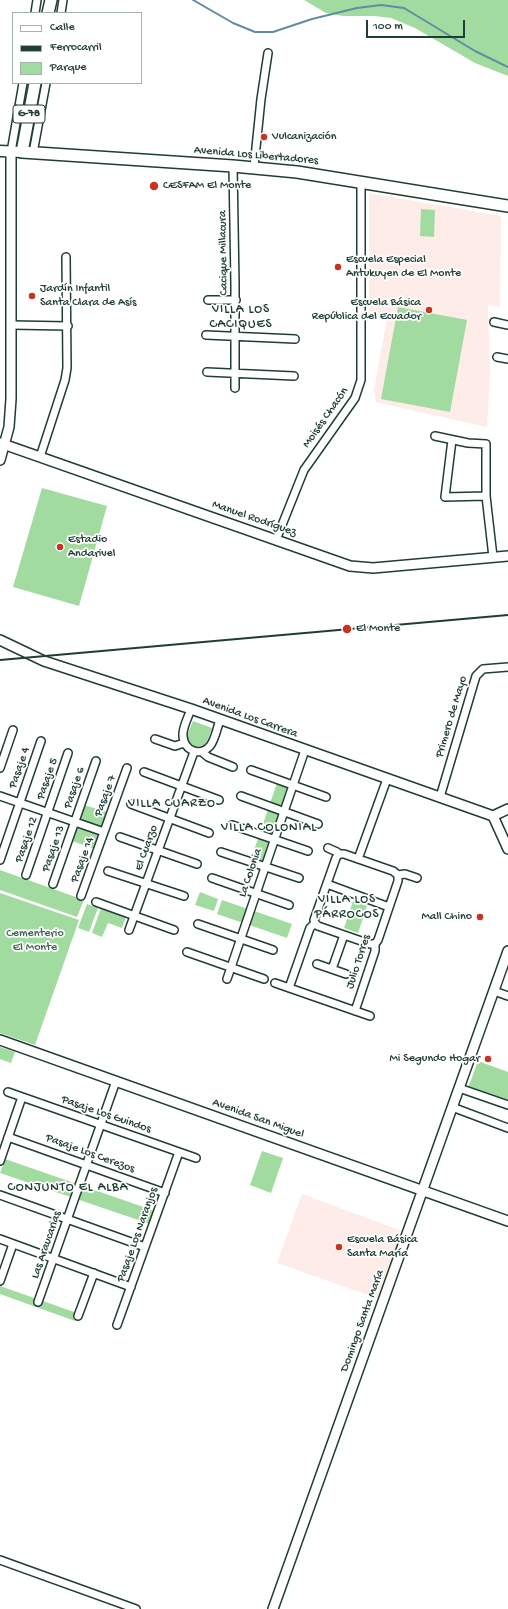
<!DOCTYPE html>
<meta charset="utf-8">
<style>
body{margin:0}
#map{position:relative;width:508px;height:1609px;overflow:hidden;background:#fff;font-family:"Gochi Hand",sans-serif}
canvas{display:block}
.legend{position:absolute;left:12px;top:12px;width:130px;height:72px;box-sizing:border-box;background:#fff;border:1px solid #a5b1ae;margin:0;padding:5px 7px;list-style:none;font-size:12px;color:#1f3d34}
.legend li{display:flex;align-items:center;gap:8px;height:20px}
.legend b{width:20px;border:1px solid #a5b1ae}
.scale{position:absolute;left:366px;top:20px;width:99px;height:18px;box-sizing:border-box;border:2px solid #1f3d34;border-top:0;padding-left:5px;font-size:12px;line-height:14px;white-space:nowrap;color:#1f3d34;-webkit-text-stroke:3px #fff;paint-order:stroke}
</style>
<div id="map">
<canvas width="508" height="1609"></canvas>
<ul class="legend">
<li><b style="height:5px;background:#fff"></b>Calle</li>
<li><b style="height:5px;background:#1f3d34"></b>Ferrocarril</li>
<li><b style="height:11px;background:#a2dba0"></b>Parque</li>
</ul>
<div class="scale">100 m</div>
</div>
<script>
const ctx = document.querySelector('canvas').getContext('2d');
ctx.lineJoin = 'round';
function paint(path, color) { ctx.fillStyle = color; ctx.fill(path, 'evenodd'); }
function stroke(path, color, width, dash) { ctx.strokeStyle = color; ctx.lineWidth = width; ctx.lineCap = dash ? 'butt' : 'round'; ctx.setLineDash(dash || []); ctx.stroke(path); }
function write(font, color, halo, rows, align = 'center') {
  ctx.font = font + ' "Gochi Hand",sans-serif'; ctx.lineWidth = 3.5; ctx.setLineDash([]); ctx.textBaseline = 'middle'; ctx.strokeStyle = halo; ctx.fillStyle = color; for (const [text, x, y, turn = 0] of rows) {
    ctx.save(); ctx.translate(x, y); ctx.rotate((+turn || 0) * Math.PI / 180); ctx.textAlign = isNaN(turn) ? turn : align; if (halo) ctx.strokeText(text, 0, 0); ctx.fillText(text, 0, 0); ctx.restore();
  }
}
paint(new Path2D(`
 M369,193l132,23 -1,91 -12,-2 2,68 -3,54 -111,-25 -2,-12 14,-77h-19z
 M302,1194l100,37 -25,67 -100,-35z`), '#fdece8');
paint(new Path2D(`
 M304,0h204v76l-33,-13 -60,-35 -24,-10 -16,-2h-32l-17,-3z
 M421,209l14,1 -1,27 -14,-1z
 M398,307l69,13 -17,92 -69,-13z
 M42,488l65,18 -28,100 -66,-19z
 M193,721l19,7c-2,4 -3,11 -6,15 -6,7 -19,3 -18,-6 0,-5 3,-11 5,-16z
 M277,783l8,3 2,3 -25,73 -11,-3z
 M84,805l23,7 -12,37 -23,-8z
 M0,870l84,30 -7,17 -77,-27z
 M200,892l18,7 -4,12 -19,-6z
 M0,893l79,27 -44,125 -35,-12z
 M222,900l70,24 -5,14 -70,-24z
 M353,901l14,5 -9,27 -14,-5z
 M87,904l11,4 -9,24 -11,-4z
 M101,908l25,9 -4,11 -14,-5 -6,14 -10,-4z
 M0,1047l15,5 -4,11 -11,-4z
 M478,1061l30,11v31l-40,-15z
 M262,1151l21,7 -12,35 -21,-8z
 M5,1159l150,52 -5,13 -150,-51z
 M0,1286l77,27 -2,8 -75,-27z`), '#a2dba0');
stroke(new Path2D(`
 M193,0l40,23 22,9h18l39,-13 45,-11 24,-3 23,3 71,43 33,16`), '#628ca2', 2);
const minor = new Path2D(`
 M35,13l2,-13
 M61,13l2,-13
 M11,152l12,-69
 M33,153l13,-70
 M233,166l2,118v104
 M254,167l7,-68 7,-46
 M208,300h28
 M494,322l14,3
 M11,325l57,1
 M206,335l89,4
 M497,357l11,2
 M207,372l87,4
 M435,436l33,7 18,1v52l7,61
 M452,440l-7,57 41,-1
 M40,457l25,-77 2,-12 -1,-111
 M276,540l28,-70 51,-72 6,-18v-199
 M191,709c-3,9 -9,19 -8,27 1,15 17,21 27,10 5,-6 7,-18 10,-26
 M155,739l20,7 9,-3
 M202,752l6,5 25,10
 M0,768l13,-38
 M251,770l75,27
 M144,772l75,28
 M0,796l104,36
 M241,796l77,28
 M440,797l36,-121 7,-7 25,-2
 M131,804l78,29
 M232,825l76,26
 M120,837l77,27
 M328,848l9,4 2,2h5l49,17 5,4
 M221,852l78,26
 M358,859l29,-80
 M0,860l41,-119
 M108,871l76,25
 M26,875l42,-122
 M398,875l7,-1 12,4
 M212,878l77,27
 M53,884l43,-123
 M327,884l62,23
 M81,896l46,-128
 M96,902l78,28
 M315,923l3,3 52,18h5
 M198,924l75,26
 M129,930l65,-178
 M187,952l77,27
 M317,964l29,10
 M332,969l12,-34
 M227,979l78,-229
 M275,983l95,33
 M289,988l21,-60 5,-5 -1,-3 22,-62 3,-4
 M494,991l14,5
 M355,1011l20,-60v-7l3,-4 20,-59v-6
 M459,1088l49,17
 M8,1092l188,66
 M452,1107l56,21
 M8,1137l157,56
 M0,1161l22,-64
 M0,1195l145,52
 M0,1239l131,48
 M0,1281l13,-37
 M38,1302l78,-221
 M78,1316l16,-43
 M117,1325l62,-173
 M0,1560l136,49`);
const tertiary = new Path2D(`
 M0,443l350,123 23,2 135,-12
 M0,460l9,-33 2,-28v-247
 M0,640l44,21 147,48 302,107
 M493,816l15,33
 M493,816l15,-7
 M0,1040l508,181
 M273,1609l235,-658`);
const secondary = new Path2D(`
 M0,151l22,1`);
const primary = new Path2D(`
 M48,13l3,-13
 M35,83l-13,69 211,14 64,6 211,34`);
stroke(minor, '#1f3d34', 10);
stroke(tertiary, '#1f3d34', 12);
stroke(secondary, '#1f3d34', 13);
stroke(primary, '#1f3d34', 14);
stroke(minor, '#fff', 7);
stroke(tertiary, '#fff', 9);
stroke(secondary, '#fff', 10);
stroke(primary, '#fff', 11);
stroke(new Path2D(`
 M0,660l508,-45`), '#1f3d34', 2);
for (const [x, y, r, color] of [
 [264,137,4,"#c8321e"],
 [154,186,5,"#c8321e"],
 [338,267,4,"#c8321e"],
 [32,296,4,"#c8321e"],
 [429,310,4,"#c8321e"],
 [60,547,4,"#c8321e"],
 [347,629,5,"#c8321e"],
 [480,917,4,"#c8321e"],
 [488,1059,4,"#c8321e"],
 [339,1247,4,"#c8321e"]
]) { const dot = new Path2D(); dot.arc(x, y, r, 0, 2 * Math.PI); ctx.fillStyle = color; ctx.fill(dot); stroke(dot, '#fff', 1.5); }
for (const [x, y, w] of [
 [29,114,32]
]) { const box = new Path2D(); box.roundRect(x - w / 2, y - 9, w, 18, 3); ctx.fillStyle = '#fff'; ctx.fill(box); stroke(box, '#1f3d34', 1); }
write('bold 11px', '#1f3d34', null, [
 ["G-78",29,114]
]);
write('12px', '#1f3d34', '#fff', [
 ["Vulcanización",272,137],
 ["CESFAM El Monte",163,186],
 ["Escuela Especial",346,260],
 ["Antukuyen de El Monte",346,274],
 ["Jardín Infantil",40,289],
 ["Santa Clara de Asís",40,303],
 ["Escuela Básica",421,303,"right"],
 ["República del Ecuador",421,317,"right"],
 ["Estadio",68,540],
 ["Andarivel",68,554],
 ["El Monte",356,629],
 ["Mall Chino",472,917,"right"],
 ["Mi Segundo Hogar",480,1059,"right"],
 ["Escuela Básica",347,1240],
 ["Santa María",347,1254]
], 'left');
write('12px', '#1f3d34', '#fff', [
 ["Avenida Los Libertadores",256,156,5],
 ["Cacique Millacura",224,253,-91],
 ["Moisés Chacón",326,418,-55],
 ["Manuel Rodríguez",254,519,19],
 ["Primero de Mayo",452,717,-73],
 ["Avenida Los Carrera",250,718,20],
 ["Pasaje 4",20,768,-71],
 ["Pasaje 5",48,779,-71],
 ["Pasaje 6",75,788,-71],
 ["Pasaje 7",106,796,-70],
 ["Pasaje 12",27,840,-71],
 ["El Cuarzo",147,848,-70],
 ["Pasaje 13",54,849,-71],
 ["Pasaje 14",83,860,-70],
 ["La Colonia",251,873,-71],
 ["Julio Torres",359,962,-72],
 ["Pasaje Los Guindos",106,1115,19],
 ["Avenida San Miguel",258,1119,20],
 ["Pasaje Los Cerezos",90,1154,20],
 ["Pasaje Los Naranjos",138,1235,-70],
 ["Las Araucarias",47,1245,-71],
 ["Domingo Santa María",363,1321,-70]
]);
write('12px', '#40644f', '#fff', [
 ["Cementerio",35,934],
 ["El Monte",35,948]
]);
ctx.letterSpacing = '1px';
write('13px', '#1f3d34', '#fff', [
 ["VILLA LOS",241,310],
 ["CACIQUES",241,325],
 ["VILLA CUARZO",172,804],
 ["VILLA COLONIAL",269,828],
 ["VILLA LOS",347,900],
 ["PÁRROCOS",347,915],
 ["CONJUNTO EL ALBA",68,1188]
]);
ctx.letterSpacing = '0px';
</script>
